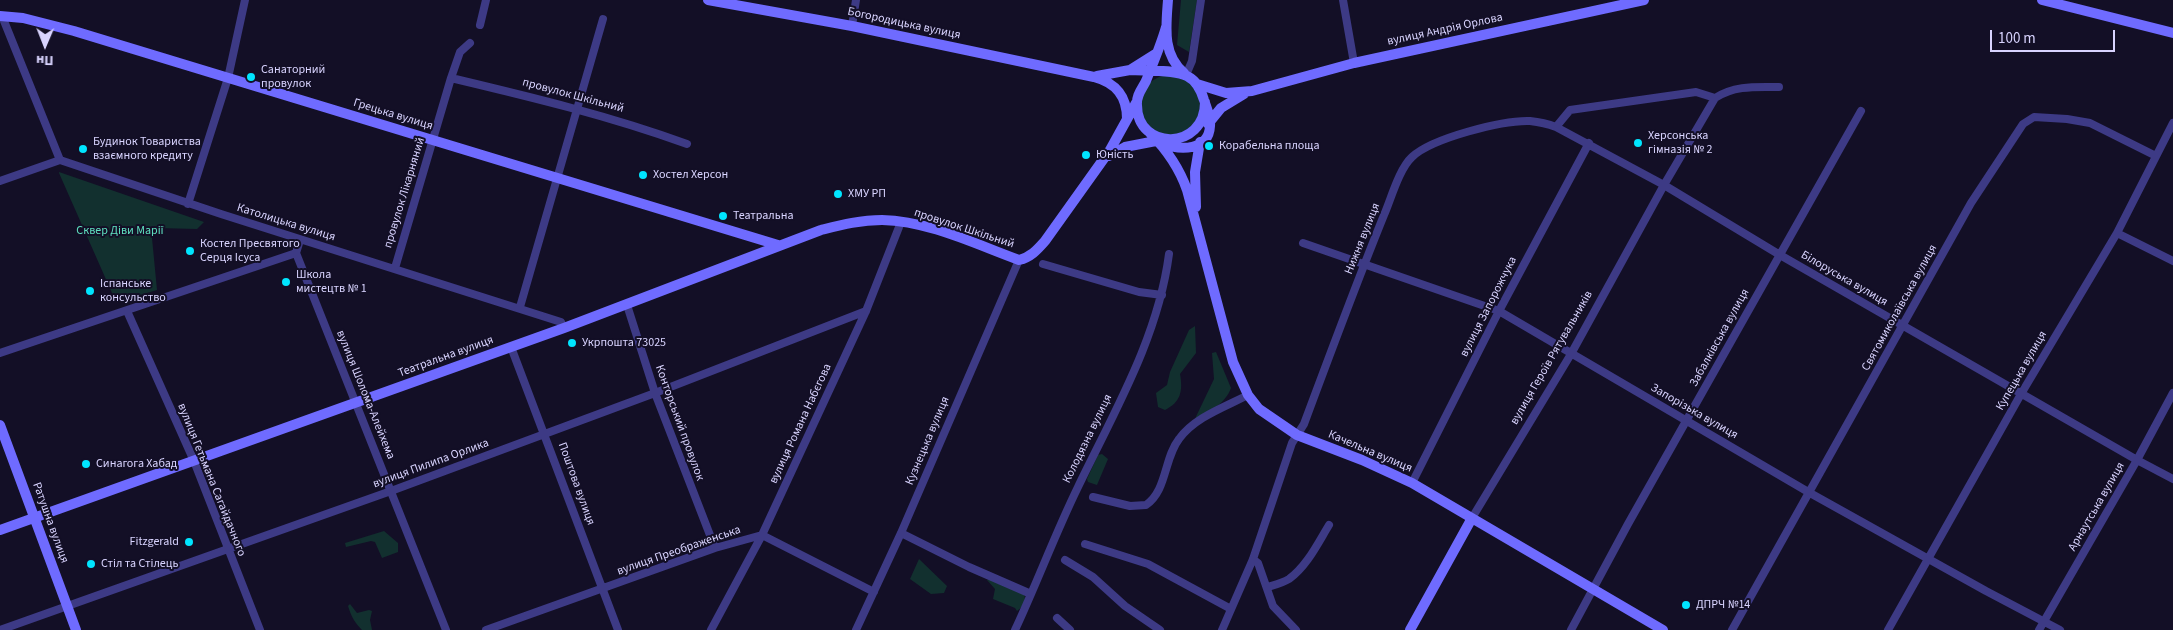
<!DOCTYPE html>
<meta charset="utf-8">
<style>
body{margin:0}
#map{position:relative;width:2173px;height:630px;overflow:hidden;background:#130f26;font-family:"Source Sans 3",sans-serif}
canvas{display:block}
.north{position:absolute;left:20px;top:20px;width:50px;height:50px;-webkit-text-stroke:4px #130f26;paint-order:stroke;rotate:181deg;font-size:14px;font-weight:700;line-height:20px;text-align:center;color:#d9d4ff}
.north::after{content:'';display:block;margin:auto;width:18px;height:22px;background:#d9d4ff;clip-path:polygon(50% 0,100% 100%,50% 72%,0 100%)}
.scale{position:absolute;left:1990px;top:30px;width:125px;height:22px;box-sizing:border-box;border:2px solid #d9d4ff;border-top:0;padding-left:6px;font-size:15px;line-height:18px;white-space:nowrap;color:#d9d4ff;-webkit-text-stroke:4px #130f26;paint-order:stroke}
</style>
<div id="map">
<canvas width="2173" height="630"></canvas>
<div class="north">Пн</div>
<div class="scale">100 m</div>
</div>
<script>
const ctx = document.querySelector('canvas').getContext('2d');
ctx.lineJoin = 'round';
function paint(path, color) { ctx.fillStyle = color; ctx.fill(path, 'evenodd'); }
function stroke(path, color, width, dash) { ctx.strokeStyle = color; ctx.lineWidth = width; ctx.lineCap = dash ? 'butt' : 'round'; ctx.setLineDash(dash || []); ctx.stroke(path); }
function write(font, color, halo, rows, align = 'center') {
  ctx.font = font + ' "Source Sans 3",sans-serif'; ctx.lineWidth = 4; ctx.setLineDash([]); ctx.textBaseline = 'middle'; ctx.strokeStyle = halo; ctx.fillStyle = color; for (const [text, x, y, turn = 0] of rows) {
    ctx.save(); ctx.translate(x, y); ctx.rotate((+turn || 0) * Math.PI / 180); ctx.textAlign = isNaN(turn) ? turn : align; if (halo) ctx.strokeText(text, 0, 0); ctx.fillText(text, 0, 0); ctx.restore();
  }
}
paint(new Path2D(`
 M1181,0h16l-8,52 -12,-7z
 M1140 105a30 30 0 1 1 60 0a30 30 0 1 1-60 0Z
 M59,173v-1l145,50 -7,7 -39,-1 -6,10 5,52 -41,12z
 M1195,326l1,27 -16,21c3,17 1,28 -15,36l-7,-3 -2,-14 11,-8 3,-13 19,-42z
 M1216,352l15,36c-6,17 -24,24 -38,35l21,-44 -2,-26z
 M1102,454l6,5 -11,26 -9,-3 -1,-3 11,-24z
 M384,531l14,12v9l-16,6 -7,-16 -4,-1 -25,6 -1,-4z
 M919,559l28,27 -3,7 -13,1 -21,-15z
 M996,575l27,13c3,10 3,17 -6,23l-2,-3 -22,-9 2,-10 -8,-9z
 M350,604l7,9 12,-3 3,1 -2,9 2,10h-10c-7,-7 -11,-14 -14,-24z`), '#12302f');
stroke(new Path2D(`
 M1343,0l11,63
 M2,16l58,144
 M480,25l6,-25
 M852,26l4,-26
 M1186,75l6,-14 9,-61
 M451,78c80,19 159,38 236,66
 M1556,127l108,58 116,70 357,205 36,19
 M0,181l60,-21 161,54 340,108 3,6
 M188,204l40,-126 17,-78
 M2117,233l56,28
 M1303,243l196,68 311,182 176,98 74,39
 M296,253l150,377
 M1043,264l96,28 23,3
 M395,268l56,-190 9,-26 10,-9
 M627,305l28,88 60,155
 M520,307l83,-288
 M127,311l67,150 66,169
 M511,347l107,283
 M0,353l296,-100 4,-13
 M1412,483l87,-172 90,-168
 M1093,497l37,9 16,-1c21,-14 18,-47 33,-66 16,-22 46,-32 69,-44
 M1472,518l99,-164 93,-169 51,-87c20,-13 41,-11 64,-11
 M901,533l68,34 62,27
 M1085,544l63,20 83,45
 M1253,559l5,4 15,43 23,24
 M1065,560l28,17 32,29 35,24
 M1267,587c7,-2 16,-4 22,-8 18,-13 29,-36 40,-54
 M1057,618l13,12
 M0,630l391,-139 264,-98 211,-82
 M486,630l229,-82 47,-13 112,57
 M711,630l51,-95 104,-224 35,-89
 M856,630l45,-97 118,-273
 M1015,630c22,-47 40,-96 63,-143 36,-75 80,-149 91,-233
 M1222,630l31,-71 39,-116 12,-19c26,-70 52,-140 80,-209 7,-16 15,-46 28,-58 20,-19 91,-37 118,-36 9,1 18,3 26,6l14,-17 126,-18 19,6
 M1571,630l57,-106 233,-413
 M1732,630l239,-427 52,-79 11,-7 33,2 23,4 66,33
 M1888,630l133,-236 96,-161 56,-110
 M2039,630l98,-170 36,-67`), '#3d3a85', 8);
stroke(new Path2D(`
 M708,0l144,26 242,51c22,6 33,19 33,42
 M1168,0c-2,27 -6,54 16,73
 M2042,0l131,33
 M0,16l23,2 51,13 704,214
 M1166,27c-5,18 -13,36 -20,54 -4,8 -10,14 -9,24 0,46 68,46 68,-3
 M1130,70c16,1 44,-1 57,6 10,5 14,14 17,24 3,9 7,17 6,26 -1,25 -30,25 -48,17
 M1097,76l33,-6 27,-17
 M1197,84l29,9 26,-2 102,-28 290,-63
 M1208,124l13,-16 23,-14
 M1150,133c17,17 29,34 37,57l46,172 15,33 11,14 38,26 65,25 50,23 251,147
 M1109,156l16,-9 36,-7
 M1196,207l-1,-35 5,-30
 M0,425l76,205
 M0,530l564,-202 257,-98c20,-5 39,-10 61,-10 47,1 93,24 137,40 12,-3 18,-10 26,-19l65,-91 26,-47
 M1410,630l62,-112`), '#6f6bff', 10);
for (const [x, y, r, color] of [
 [251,77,5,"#00e5ff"],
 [1638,143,5,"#00e5ff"],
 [1209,146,5,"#00e5ff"],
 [83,149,5,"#00e5ff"],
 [1086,155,5,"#00e5ff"],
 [643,175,5,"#00e5ff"],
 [838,194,5,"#00e5ff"],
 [723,216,5,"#00e5ff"],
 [190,251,5,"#00e5ff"],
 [286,282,5,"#00e5ff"],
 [90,291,5,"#00e5ff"],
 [572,343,5,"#00e5ff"],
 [86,464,5,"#00e5ff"],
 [189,542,5,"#00e5ff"],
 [91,564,5,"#00e5ff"],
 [1686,605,5,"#00e5ff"]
]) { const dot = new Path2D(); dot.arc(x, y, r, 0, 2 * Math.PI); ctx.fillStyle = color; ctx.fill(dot); stroke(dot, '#130f26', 2); }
write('12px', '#d9d4ff', '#130f26', [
 ["Богородицька вулиця",904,24,12],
 ["вулиця Андрія Орлова",1445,30,-12],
 ["провулок Шкільний",573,96,15],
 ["Грецька вулиця",393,115,17],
 ["провулок Лікарняний",405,193,-73],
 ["Католицька вулиця",286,223,17],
 ["провулок Шкільний",964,229,18],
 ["Нижня вулиця",1363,239,-68],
 ["Білоруська вулиця",1844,279,30],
 ["вулиця Запорожчука",1489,307,-63],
 ["Святомиколаївська вулиця",1900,308,-61],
 ["Забалківська вулиця",1720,338,-61],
 ["Театральна вулиця",446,357,-20],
 ["вулиця Героїв Рятувальників",1552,358,-60],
 ["Купецька вулиця",2022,371,-60],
 ["вулиця Шолома-Алейхема",365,395,68],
 ["Запорізька вулиця",1694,412,30],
 ["Конторський провулок",679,423,70],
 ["вулиця Романа Набєгова",801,424,-65],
 ["Колодязна вулиця",1088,439,-64],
 ["Кузнецька вулиця",928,441,-67],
 ["Качельна вулиця",1370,452,23],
 ["вулиця Пилипа Орлика",431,464,-20],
 ["вулиця Гетьмана Сагайдачного",211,480,68],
 ["Поштова вулиця",576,484,70],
 ["Арнаутська вулиця",2097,507,-60],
 ["Ратушна вулиця",50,523,70],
 ["вулиця Преображенська",679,551,-19]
]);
write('12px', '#d9d4ff', '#130f26', [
 ["Санаторний",261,70],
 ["провулок",261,84],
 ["Херсонська",1648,136],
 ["гімназія № 2",1648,150],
 ["Будинок Товариства",93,142],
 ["взаємного кредиту",93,156],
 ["Корабельна площа",1219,146],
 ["Юність",1096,155],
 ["Хостел Херсон",653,175],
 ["ХМУ РП",848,194],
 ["Театральна",733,216],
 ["Костел Пресвятого",200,244],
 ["Серця Ісуса",200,258],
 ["Школа",296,275],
 ["мистецтв № 1",296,289],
 ["Іспанське",100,284],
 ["консульство",100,298],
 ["Укрпошта 73025",582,343],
 ["Синагога Хабад",96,464],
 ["Fitzgerald",179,542,"right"],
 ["Стіл та Стілець",101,564],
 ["ДПРЧ №14",1696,605]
], 'left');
write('12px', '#5fe0c0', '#130f26', [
 ["Сквер Діви Марії",120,231]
]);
</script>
